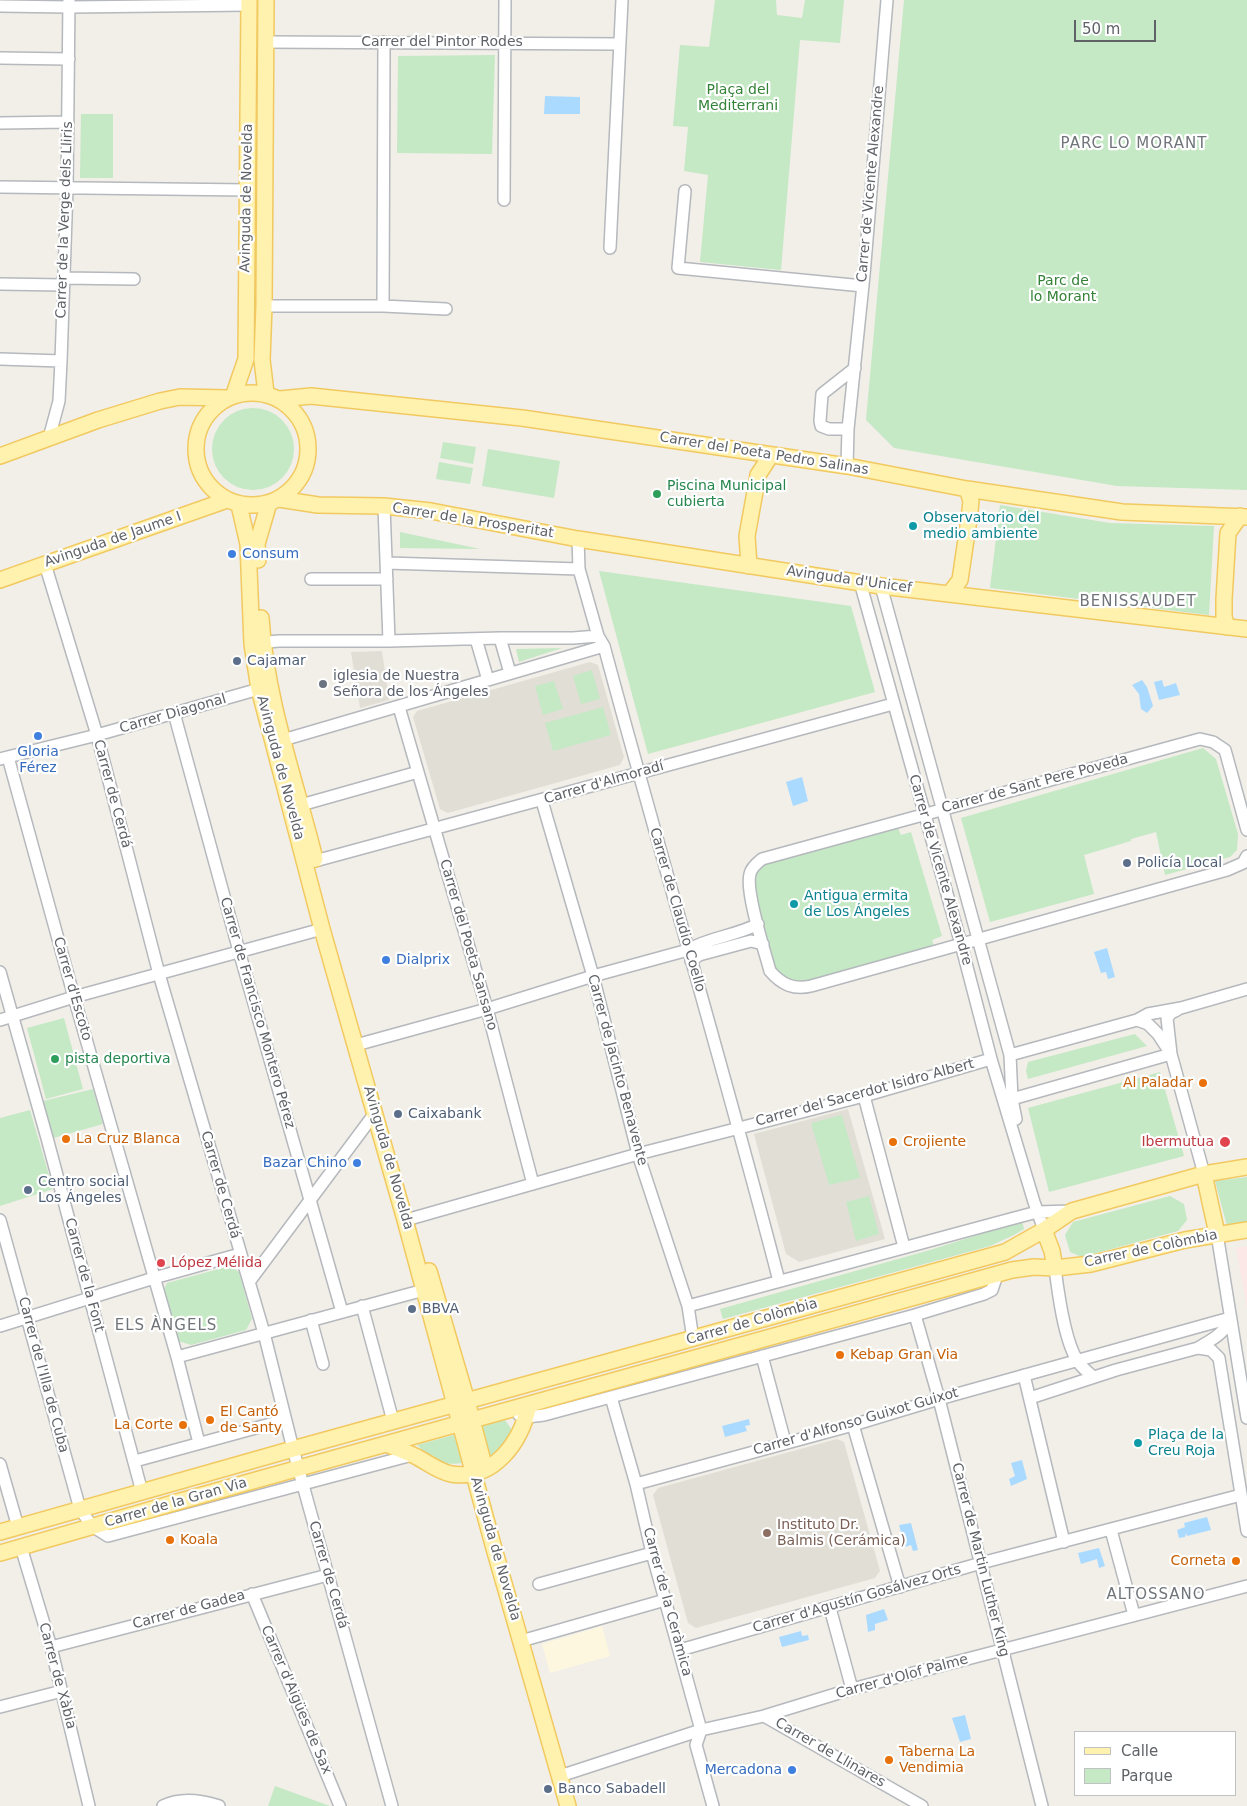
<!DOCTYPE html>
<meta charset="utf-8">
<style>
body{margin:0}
#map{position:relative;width:1247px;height:1806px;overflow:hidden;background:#f1efe8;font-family:"DejaVu Sans",sans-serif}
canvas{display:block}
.legend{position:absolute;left:1074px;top:1731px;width:162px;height:65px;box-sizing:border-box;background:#fff;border:1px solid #bfc1c3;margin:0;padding:6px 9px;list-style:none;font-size:15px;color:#5f6368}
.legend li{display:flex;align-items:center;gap:10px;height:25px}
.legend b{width:25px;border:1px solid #bfc1c3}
.scale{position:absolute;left:1074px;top:20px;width:82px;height:22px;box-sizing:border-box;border:2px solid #5f6368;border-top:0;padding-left:6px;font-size:15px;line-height:18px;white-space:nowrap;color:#5f6368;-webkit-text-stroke:4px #fff;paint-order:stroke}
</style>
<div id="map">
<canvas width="1247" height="1806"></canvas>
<ul class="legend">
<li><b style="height:6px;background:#fff2af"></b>Calle</li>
<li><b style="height:14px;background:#c5e8c5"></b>Parque</li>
</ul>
<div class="scale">50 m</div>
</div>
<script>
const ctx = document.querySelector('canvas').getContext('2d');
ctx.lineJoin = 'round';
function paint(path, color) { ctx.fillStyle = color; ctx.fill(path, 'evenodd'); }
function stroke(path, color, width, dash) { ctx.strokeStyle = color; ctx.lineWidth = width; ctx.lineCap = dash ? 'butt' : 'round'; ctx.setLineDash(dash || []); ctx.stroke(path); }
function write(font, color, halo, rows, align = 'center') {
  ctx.font = font + ' "DejaVu Sans",sans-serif'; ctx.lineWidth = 4.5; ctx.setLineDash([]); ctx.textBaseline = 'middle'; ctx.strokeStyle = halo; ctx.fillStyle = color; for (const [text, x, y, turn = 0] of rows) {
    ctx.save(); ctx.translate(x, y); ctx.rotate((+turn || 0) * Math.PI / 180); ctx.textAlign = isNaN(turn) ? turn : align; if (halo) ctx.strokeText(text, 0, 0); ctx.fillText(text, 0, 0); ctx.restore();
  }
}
paint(new Path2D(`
 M602,1626l8,30 -60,17 -8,-29z`), '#fef7e0');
paint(new Path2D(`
 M382,651l7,49 -29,8 -9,-56z
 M590,662l8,3 26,92 -4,8 -172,48 -8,-4 -27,-92 4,-6z
 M848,1109l37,130 -86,23 -13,-8 -32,-120z
 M837,1439l7,3 36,129 -5,7 -179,50 -8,-5 -35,-128 5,-7z`), '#e1ded6');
paint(new Path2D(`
 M1247,1246v62l-11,-60z`), '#fce8e6');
paint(new Path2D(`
 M715,0h61l1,15 25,3 3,-18h39l-4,43 -40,-3 -19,230 -81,-8 8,-87 -24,-4 4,-44 -15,-1 7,-81 29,2z
 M904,0h343v490l-130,-4 -223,-38 -28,-28z
 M495,55l-3,99 -95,-1 1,-97z
 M81,114h32v64h-33z
 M212 449a41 41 0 1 1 82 0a41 41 0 1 1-82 0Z
 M443,442l33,5 -3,17 -33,-6z
 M488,449l72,12 -6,37 -72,-12z
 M439,462l34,6 -3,16 -34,-5z
 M1000,505l110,18 104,3 -5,89 -219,-27z
 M400,532l80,17 -80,-1z
 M599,571l252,35 24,86 -227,62z
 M562,648l-43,14 -3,-13z
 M592,670l8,29 -19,5 -8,-28z
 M554,681l9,28 -20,6 -8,-29z
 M603,707l8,28 -58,16 -8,-28z
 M1203,748l13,11 22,75 -1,16 -7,7 -65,18 -9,-43 -25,7v2l-47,14 10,39 -104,28 -29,-104z
 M898,828l3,7 10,-3 31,104 -10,4 2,6 -134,38c-7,-1 -15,-4 -21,-9 -4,-4 -27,-81 -27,-89 0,-10 6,-16 13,-22z
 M64,1018l19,71 -37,10 -19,-71z
 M1135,1034l12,12 -119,33 -2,-8 2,-9z
 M1160,1072l24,84 -135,36 -21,-84z
 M93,1089l10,35 -53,15 -11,-37z
 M30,1110l23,79 -53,17v-88z
 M842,1115l18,63 -31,7 -18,-62z
 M1247,1177v46l-20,3 -12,-45z
 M869,1196l10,38 -23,7 -10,-39z
 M1170,1196l14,8 3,16 -9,11 -96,26 -12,-5 -5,-17 8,-13z
 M1022,1221l2,8 -10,6 -24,11 -267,73 -3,-10 210,-59z
 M230,1266l9,6 13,47 -6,11 -55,15 -13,-4 -15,-50 4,-8z
 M505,1420l7,10 -3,9 -19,20 -4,-2 -6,-31z
 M454,1435l9,28c-22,3 -30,-2 -46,-18z
 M275,1786l55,20h-62z`), '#c5e8c5');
paint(new Path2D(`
 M545,96l35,1v17h-36z
 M1142,680l5,7 6,19 -6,7 -6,-4 -2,-15 -7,-9z
 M1162,680l2,7 12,-4 4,12 -21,5 -5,-18z
 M802,777l6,24 -15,5 -7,-24z
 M1107,948l8,29 -7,2 -2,-7 -5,1 -7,-21z
 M749,1419l1,6 -5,1 2,5 -22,6 -3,-11z
 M1022,1460l5,19 -16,7 -2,-7 6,-3 -4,-13z
 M1207,1517l4,13 -24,6 -1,-3 -1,4 -6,1 -2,-8 8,-3 -1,-4z
 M911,1523l7,27 -5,1 -2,-6 -6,2 -6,-22z
 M1099,1548l6,18 -6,2 -2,-9 -16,5 -3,-11z
 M884,1609l4,11 -13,4v6l-7,2 -2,-17z
 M801,1631l1,5 6,-1 1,5 -27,7 -3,-10z
 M965,1715l6,24 -11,3 -8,-24z`), '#aadaff');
const minor = new Path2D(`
 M0,6l69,1 180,-2
 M265,42l355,2
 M0,58l69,1
 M0,123l68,-1
 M0,187l248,3
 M685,191l-7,77 185,18
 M504,200l1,-200
 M610,248l12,-248
 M63,278l71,1
 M0,284l63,1
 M264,306h119l63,3
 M383,306l1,-264
 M0,359l61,2
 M848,429h-19l-8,-3 -1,-5 2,-27 33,-26
 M49,438l10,-37 2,-40 6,-172 2,-189
 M847,466l1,-37 16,-154 23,-275
 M384,506l5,135
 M578,539l1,30 19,67 6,10c57,212 120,422 175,635
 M387,563l192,6
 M45,564l52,171 62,239 105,359 29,116 99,357
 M311,579h76
 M860,582l101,362 30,115 43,143 10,28
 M881,586l129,469 2,44 4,20
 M500,638l10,35
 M476,639l12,41
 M257,643l22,-2h110l111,-3h73l25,-2
 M399,707l88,302 46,175
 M174,713l65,238 103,361
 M283,740l321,-94
 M8,757l66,240 103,360 22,86
 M0,759l97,-24 162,-46
 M542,801l51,175 45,178 50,152 5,33
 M301,805l117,-33
 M1247,830l-22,-80 -12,-8 -13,-3 -438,120c-5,4 -11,9 -12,15 -5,18 15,78 20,97 12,14 24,19 41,15l416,-116 16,-7 4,-7
 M315,861l578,-157
 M691,961l8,-6 52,-14 12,3
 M0,972l47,166 95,354
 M0,1020l74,-23 248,-68
 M1137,1020l11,4 10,10 13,20 33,120
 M356,1045l131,-36 106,-33 95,-26c21,-13 48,-14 70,-26
 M1010,1055l127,-35 11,-6 33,-6 66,-19
 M864,1096l40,151
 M1012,1099l159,-45 -4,-36 4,-5 6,-3
 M413,1218l225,-64 226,-58 127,-37
 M0,1220l80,289 12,17 16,10 304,-81
 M1217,1234l30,184
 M1055,1268c3,24 9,71 22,92 3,6 11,12 16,17
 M249,1282l126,-169
 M362,1306l31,115
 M688,1306l319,-86 30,-8 35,-1
 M915,1315l24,84 103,407
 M311,1320l12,44
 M0,1326l154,-48 86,-24
 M1198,1348c13,-8 27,-14 32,-30
 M762,1356l23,86
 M177,1357l247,-67
 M1024,1375l40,167
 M611,1397l25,87 16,69 49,177 -5,15 17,61
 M1030,1398l86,-28 82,-22 13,2 8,8 28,173
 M519,1415l8,2 17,-2 371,-100 69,-21 8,-4 5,-15
 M853,1425l47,162
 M135,1461l150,-41
 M0,1464l18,63
 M636,1484l217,-59 86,-26 291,-81
 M1111,1530l23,85
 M21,1547l30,100 38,159
 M539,1584l113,-31
 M252,1594l88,212
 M830,1608l22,81
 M521,1641l144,-41
 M51,1647l277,-72
 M680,1650l301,-87 260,-68
 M0,1707l62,-16
 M764,1716l158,90
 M560,1776l141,-46 63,-14 88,-27 395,-103
 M163,1806c18,-9 38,-6 56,0`);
const major = new Path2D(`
 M266,0l-2,306 -2,54 4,33
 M196 449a56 56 0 1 1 112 0a56 56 0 1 1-112 0Z
 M234,394l12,-35 3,-359
 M280,399l31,-3 211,22 325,48 120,23 155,23 125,5
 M0,456l98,-36 62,-19 20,-4 47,1
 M279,499l39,6 66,1 47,5 147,28 303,47 366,43
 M239,505l9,39 4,100 7,45 63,240 83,291 88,325 75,261
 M258,560l-1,-16 12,-41
 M749,566l-2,-30 11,-61 13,-20
 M0,580l227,-80
 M950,593l10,-13 9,-61 2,-18 -4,-12
 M261,618c5,82 34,161 54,241
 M1227,627l-3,-10v-18l4,-66 12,-17
 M1204,1174l13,60
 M1044,1230l8,21 3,17
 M429,1271l38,130 18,68
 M389,1445c9,4 18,7 28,12 11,6 21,14 34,17 43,7 70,-32 78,-69
 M0,1532l293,-83 712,-197 39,-22 28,-19 132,-37 43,-7
 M0,1553l177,-51 835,-232 22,-3 21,1 36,-4 94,-24 62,-10`);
stroke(minor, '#b5b8bc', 14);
stroke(major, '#f2c960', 18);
stroke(minor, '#fff', 11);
stroke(major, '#fff2af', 15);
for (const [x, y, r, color] of [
 [657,494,5,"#2e9e5b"],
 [913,526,5,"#0f9aa8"],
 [232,554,5,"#3f7fe0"],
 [237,661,5,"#5c6f8a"],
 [323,684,5,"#6b7280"],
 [38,736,5,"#3f7fe0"],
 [1127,863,5,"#5c6f8a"],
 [794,904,5,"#0f9aa8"],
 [386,960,5,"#3f7fe0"],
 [55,1059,5,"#2e9e5b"],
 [1203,1083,5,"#e8710a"],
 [398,1114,5,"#5c6f8a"],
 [66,1139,5,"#e8710a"],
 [893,1142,5,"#e8710a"],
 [1225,1142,6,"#e0444e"],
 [357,1163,5,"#3f7fe0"],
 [28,1190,5,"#5c6f8a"],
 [161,1263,5,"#e0444e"],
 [412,1309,5,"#5c6f8a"],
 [840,1355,5,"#e8710a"],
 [210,1420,5,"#e8710a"],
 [183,1425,5,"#e8710a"],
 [1138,1443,5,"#0f9aa8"],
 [767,1533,5,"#8d6e63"],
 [170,1540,5,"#e8710a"],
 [1236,1561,5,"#e8710a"],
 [889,1760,5,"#e8710a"],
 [792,1770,5,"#3f7fe0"],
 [548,1789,5,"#5c6f8a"]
]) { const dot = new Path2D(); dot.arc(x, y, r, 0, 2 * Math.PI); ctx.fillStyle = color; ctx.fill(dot); stroke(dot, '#fff', 2); }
write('14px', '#5f6368', '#fff', [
 ["Carrer del Pintor Rodes",442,42],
 ["Carrer de Vicente Alexandre",871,184,-85],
 ["Avinguda de Novelda",247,198,-89],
 ["Carrer de la Verge dels Lliris",65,220,-88],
 ["Carrer del Poeta Pedro Salinas",764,454,9],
 ["Carrer de la Prosperitat",473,521,9],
 ["Avinguda de Jaume I",113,540,-19],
 ["Avinguda d'Unicef",849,580,8],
 ["Carrer Diagonal",173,714,-16],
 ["Avinguda de Novelda",280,768,75],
 ["Carrer d'Almoradí",604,783,-16],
 ["Carrer de Sant Pere Poveda",1035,784,-15],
 ["Carrer de Cerdá",112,794,75],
 ["Carrer de Vicente Alexandre",940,870,74],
 ["Carrer de Claudio Coello",677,910,74],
 ["Carrer del Poeta Sansano",468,945,74],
 ["Carrer d'Escoto",72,989,74],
 ["Carrer de Francisco Montero Pérez",257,1013,74],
 ["Carrer de Jacinto Benavente",617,1070,75],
 ["Carrer del Sacerdot Isidro Albert",865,1093,-15],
 ["Avinguda de Novelda",388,1158,74],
 ["Carrer de Cerdá",220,1185,74],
 ["Carrer de Colòmbia",1151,1249,-12],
 ["Carrer de la Font",84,1275,75],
 ["Carrer de Colòmbia",752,1322,-16],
 ["Carrer de l'Illa de Cuba",43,1375,75],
 ["Carrer d'Alfonso Guixot Guixot",856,1422,-16],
 ["Carrer de la Gran Via",176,1503,-16],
 ["Avinguda de Novelda",495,1549,74],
 ["Carrer de Martin Luther King",980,1560,76],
 ["Carrer de Cerdá",328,1575,74],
 ["Carrer d'Agustín Gosálvez Orts",857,1599,-16],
 ["Carrer de la Ceràmica",667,1602,75],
 ["Carrer de Gadea",189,1610,-15],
 ["Carrer de Xàbia",57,1676,75],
 ["Carrer d'Olof Palme",902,1677,-15],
 ["Carrer d'Aigües de Sax",296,1700,67],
 ["Carrer de Llinares",830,1753,30]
]);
write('14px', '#348238', '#fff', [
 ["Plaça del",738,90],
 ["Mediterrani",738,106],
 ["Parc de",1063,281],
 ["lo Morant",1063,297]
]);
write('14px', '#27864d', '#fff', [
 ["Piscina Municipal",667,486],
 ["cubierta",667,502],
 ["pista deportiva",65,1059]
], 'left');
write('14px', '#0d838f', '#fff', [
 ["Observatorio del",923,518],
 ["medio ambiente",923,534],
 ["Antigua ermita",804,896],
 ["de Los Ángeles",804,912],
 ["Plaça de la",1148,1435],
 ["Creu Roja",1148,1451]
], 'left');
write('14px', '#366cbe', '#fff', [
 ["Consum",242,554],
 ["Gloria",38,752,"center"],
 ["Férez",38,768,"center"],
 ["Dialprix",396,960],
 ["Bazar Chino",347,1163,"right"],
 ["Mercadona",782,1770,"right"]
], 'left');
write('14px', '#4e5e75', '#fff', [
 ["Cajamar",247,661],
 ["Policía Local",1137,863],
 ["Caixabank",408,1114],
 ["Centro social",38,1182],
 ["Los Ángeles",38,1198],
 ["BBVA",422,1309],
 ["Banco Sabadell",558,1789]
], 'left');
write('14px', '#5b616d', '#fff', [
 ["iglesia de Nuestra",333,676],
 ["Señora de los Ángeles",333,692]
], 'left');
write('14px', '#c56008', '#fff', [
 ["Al Paladar",1193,1083,"right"],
 ["La Cruz Blanca",76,1139],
 ["Crojiente",903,1142],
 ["Kebap Gran Via",850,1355],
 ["El Cantó",220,1412],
 ["de Santy",220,1428],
 ["La Corte",173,1425,"right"],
 ["Koala",180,1540],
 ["Corneta",1226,1561,"right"],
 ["Taberna La",899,1752],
 ["Vendimia",899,1768]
], 'left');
write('14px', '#be3a42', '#fff', [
 ["Ibermutua",1214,1142],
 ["López Mélida",171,1263,"left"]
], 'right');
write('14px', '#785e54', '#fff', [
 ["Instituto Dr.",777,1525],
 ["Balmis (Cerámica)",777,1541]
], 'left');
ctx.letterSpacing = '1px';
write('15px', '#70757a', '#fff', [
 ["PARC LO MORANT",1134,144],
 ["BENISSAUDET",1138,602],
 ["ELS ÀNGELS",166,1326],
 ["ALTOSSANO",1156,1595]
]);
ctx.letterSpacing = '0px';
</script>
